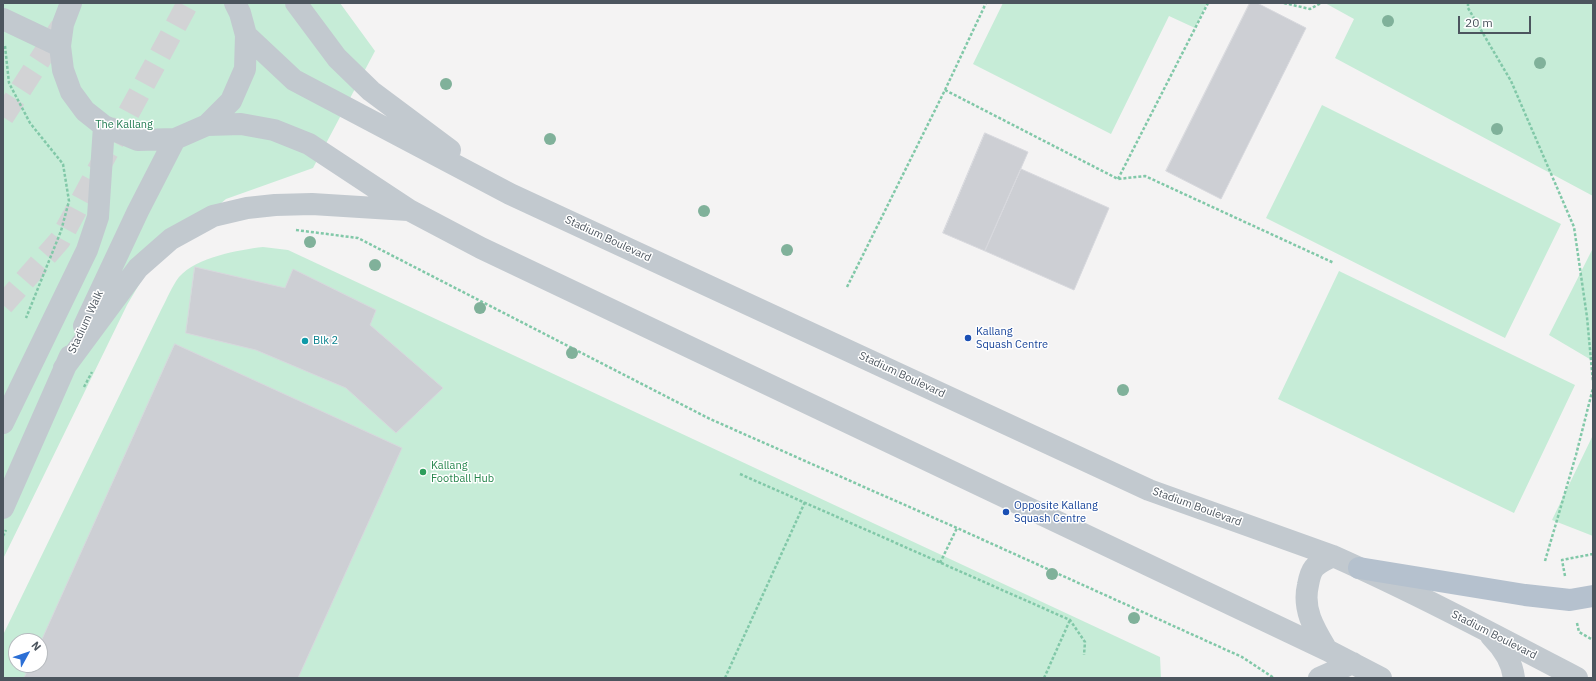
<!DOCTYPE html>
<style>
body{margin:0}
#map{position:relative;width:1596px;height:681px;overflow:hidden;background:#f4f3f3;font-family:"IBM Plex Sans",sans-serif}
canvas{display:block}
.frame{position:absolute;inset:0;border:4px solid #4c555e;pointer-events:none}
.north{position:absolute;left:8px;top:633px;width:40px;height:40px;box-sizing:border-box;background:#fff;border:1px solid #b7bbbf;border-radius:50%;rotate:50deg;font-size:11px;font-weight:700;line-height:16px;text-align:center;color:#4c555e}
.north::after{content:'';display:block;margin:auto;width:14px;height:18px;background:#2c6fd5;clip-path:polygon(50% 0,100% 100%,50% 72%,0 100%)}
.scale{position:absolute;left:1458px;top:16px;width:73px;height:18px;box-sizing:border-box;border:2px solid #4c555e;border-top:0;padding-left:5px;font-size:12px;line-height:14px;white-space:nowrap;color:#4c555e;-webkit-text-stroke:3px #fff;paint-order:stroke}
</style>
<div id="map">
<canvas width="1596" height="681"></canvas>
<div class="frame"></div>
<div class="north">N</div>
<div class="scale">20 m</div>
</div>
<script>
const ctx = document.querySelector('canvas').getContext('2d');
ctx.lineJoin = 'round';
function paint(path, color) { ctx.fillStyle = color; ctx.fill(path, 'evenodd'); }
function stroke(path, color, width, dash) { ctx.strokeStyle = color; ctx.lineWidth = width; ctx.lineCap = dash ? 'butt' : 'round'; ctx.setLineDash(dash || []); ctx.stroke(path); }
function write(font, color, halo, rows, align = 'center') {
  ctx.font = font + ' "IBM Plex Sans",sans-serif'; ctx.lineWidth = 3; ctx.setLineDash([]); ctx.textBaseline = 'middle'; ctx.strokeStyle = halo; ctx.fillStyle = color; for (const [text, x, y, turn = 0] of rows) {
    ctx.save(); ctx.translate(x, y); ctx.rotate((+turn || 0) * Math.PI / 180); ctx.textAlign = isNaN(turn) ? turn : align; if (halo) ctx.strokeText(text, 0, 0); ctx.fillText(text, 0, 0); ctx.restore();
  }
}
paint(new Path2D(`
 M3,3h337l35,48 -62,117 -87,31 -73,62 -26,44 -124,254z
 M1003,3h204l-12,25 -26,-12 -58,118 -138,-70z
 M1325,3h268v193l-258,-138 19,-39z
 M1322,105l239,119 -56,114 -239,-120z
 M263,247l25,3 872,407 1,21h-1158v-43l158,-325c6,-11 11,-24 18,-33 18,-20 59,-27 84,-30zM16,641h24v24h-24z
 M1593,248v113l-44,-26z
 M1339,271l236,114 -61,128 -236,-114z
 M1593,435v101l-41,-16z`), '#c6ecd7');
const building = new Path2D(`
 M1250,3h7l49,25 -85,171 -55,-28z
 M985,133l43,19 -43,99 -42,-18z
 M1021,169l88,39 -35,82 -89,-39z
 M195,267l90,21 8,-19 83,41 -6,15 73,63 -47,45 -50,-45 -90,-38 -70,-17z
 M175,344l227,104 -104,230h-274l6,-13h10v-21z`);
paint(building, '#cdcfd4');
stroke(building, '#d7d8dd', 1);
stroke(new Path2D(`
 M3,117l58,-90
 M3,305l57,-65 128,-237`), '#d2d3d5', 22, [22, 11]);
stroke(new Path2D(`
 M1284,3l26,6 11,-6
 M1468,3v5l43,73 63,146 13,90 6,65
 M5,46l4,37 21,40 33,41 6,37 -8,30 -35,87
 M945,90l173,89 27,-3 189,87
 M1118,179l90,-176
 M296,230l62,8 352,181 247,109 285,129 32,21
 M847,287l98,-197 41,-87
 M84,387l8,-15
 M740,474l330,146 15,22 -1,13
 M3,536l3,-6
 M1545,561l31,-106 17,-67
 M940,563l17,-35
 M1565,576l-3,-16 31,-6
 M1577,623l2,9 14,8
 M725,678l80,-176
 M1044,678l26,-58`), '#81c8a8', 2.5, [3, 2]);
stroke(new Path2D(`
 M71,3l-8,21 -3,22 3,24 8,22 14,19 19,15 34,14 37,-1 32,-14 24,-24 14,-32 1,-34 -6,-22 -5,-10
 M296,3l41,55 34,33 79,59
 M3,19l57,27
 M246,35l48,45 216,114 639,296 184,66c83,37 164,80 244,122
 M207,125l34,-1 33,6 35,14 100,66 72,38 846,402 54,28
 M84,326l54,-115 37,-72
 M64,368l74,-100 33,-29 42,-23 34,-8 28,-3 37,-1 96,6
 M3,423l84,-173 11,-33 6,-91
 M3,508l67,-152
 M1491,636c12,12 21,25 23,42
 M1327,650c-12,-20 -25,-40 -19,-65 1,-6 2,-12 6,-17 4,-5 13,-9 19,-12
 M1319,678l34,-15`), '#c2c9cf', 22);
stroke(new Path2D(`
 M1359,568l166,27 45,5 23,-4`), '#b5c1ce', 22);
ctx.fillStyle = '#80b19a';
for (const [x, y] of [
 [1388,21],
 [1540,63],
 [446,84],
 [1497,129],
 [550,139],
 [704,211],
 [310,242],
 [787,250],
 [375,265],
 [480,308],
 [572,353],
 [1123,390],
 [1052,574],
 [1134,618]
]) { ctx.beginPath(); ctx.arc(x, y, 6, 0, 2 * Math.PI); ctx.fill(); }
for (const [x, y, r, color] of [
 [968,338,4,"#1a4fb4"],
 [305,341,4,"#0f9aa8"],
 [423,472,4,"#2e9e5b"],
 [1006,512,4,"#1a4fb4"]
]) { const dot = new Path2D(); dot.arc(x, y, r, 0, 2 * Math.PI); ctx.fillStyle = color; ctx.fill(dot); stroke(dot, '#fff', 1.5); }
write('11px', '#217b52', '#fff', [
 ["The Kallang",124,125]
]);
write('11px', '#4c555e', '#fff', [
 ["Stadium Boulevard",608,239,25],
 ["Stadium Walk",86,322,-65],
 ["Stadium Boulevard",902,375,25],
 ["Stadium Boulevard",1197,507,20],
 ["Stadium Boulevard",1494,635,27]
]);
write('11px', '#164399', '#fff', [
 ["Kallang",976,332],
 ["Squash Centre",976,345],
 ["Opposite Kallang",1014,506],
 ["Squash Centre",1014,519]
], 'left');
write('11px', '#0d838f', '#fff', [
 ["Blk 2",313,341]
], 'left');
write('11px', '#27864d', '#fff', [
 ["Kallang",431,466],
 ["Football Hub",431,479]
], 'left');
</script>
